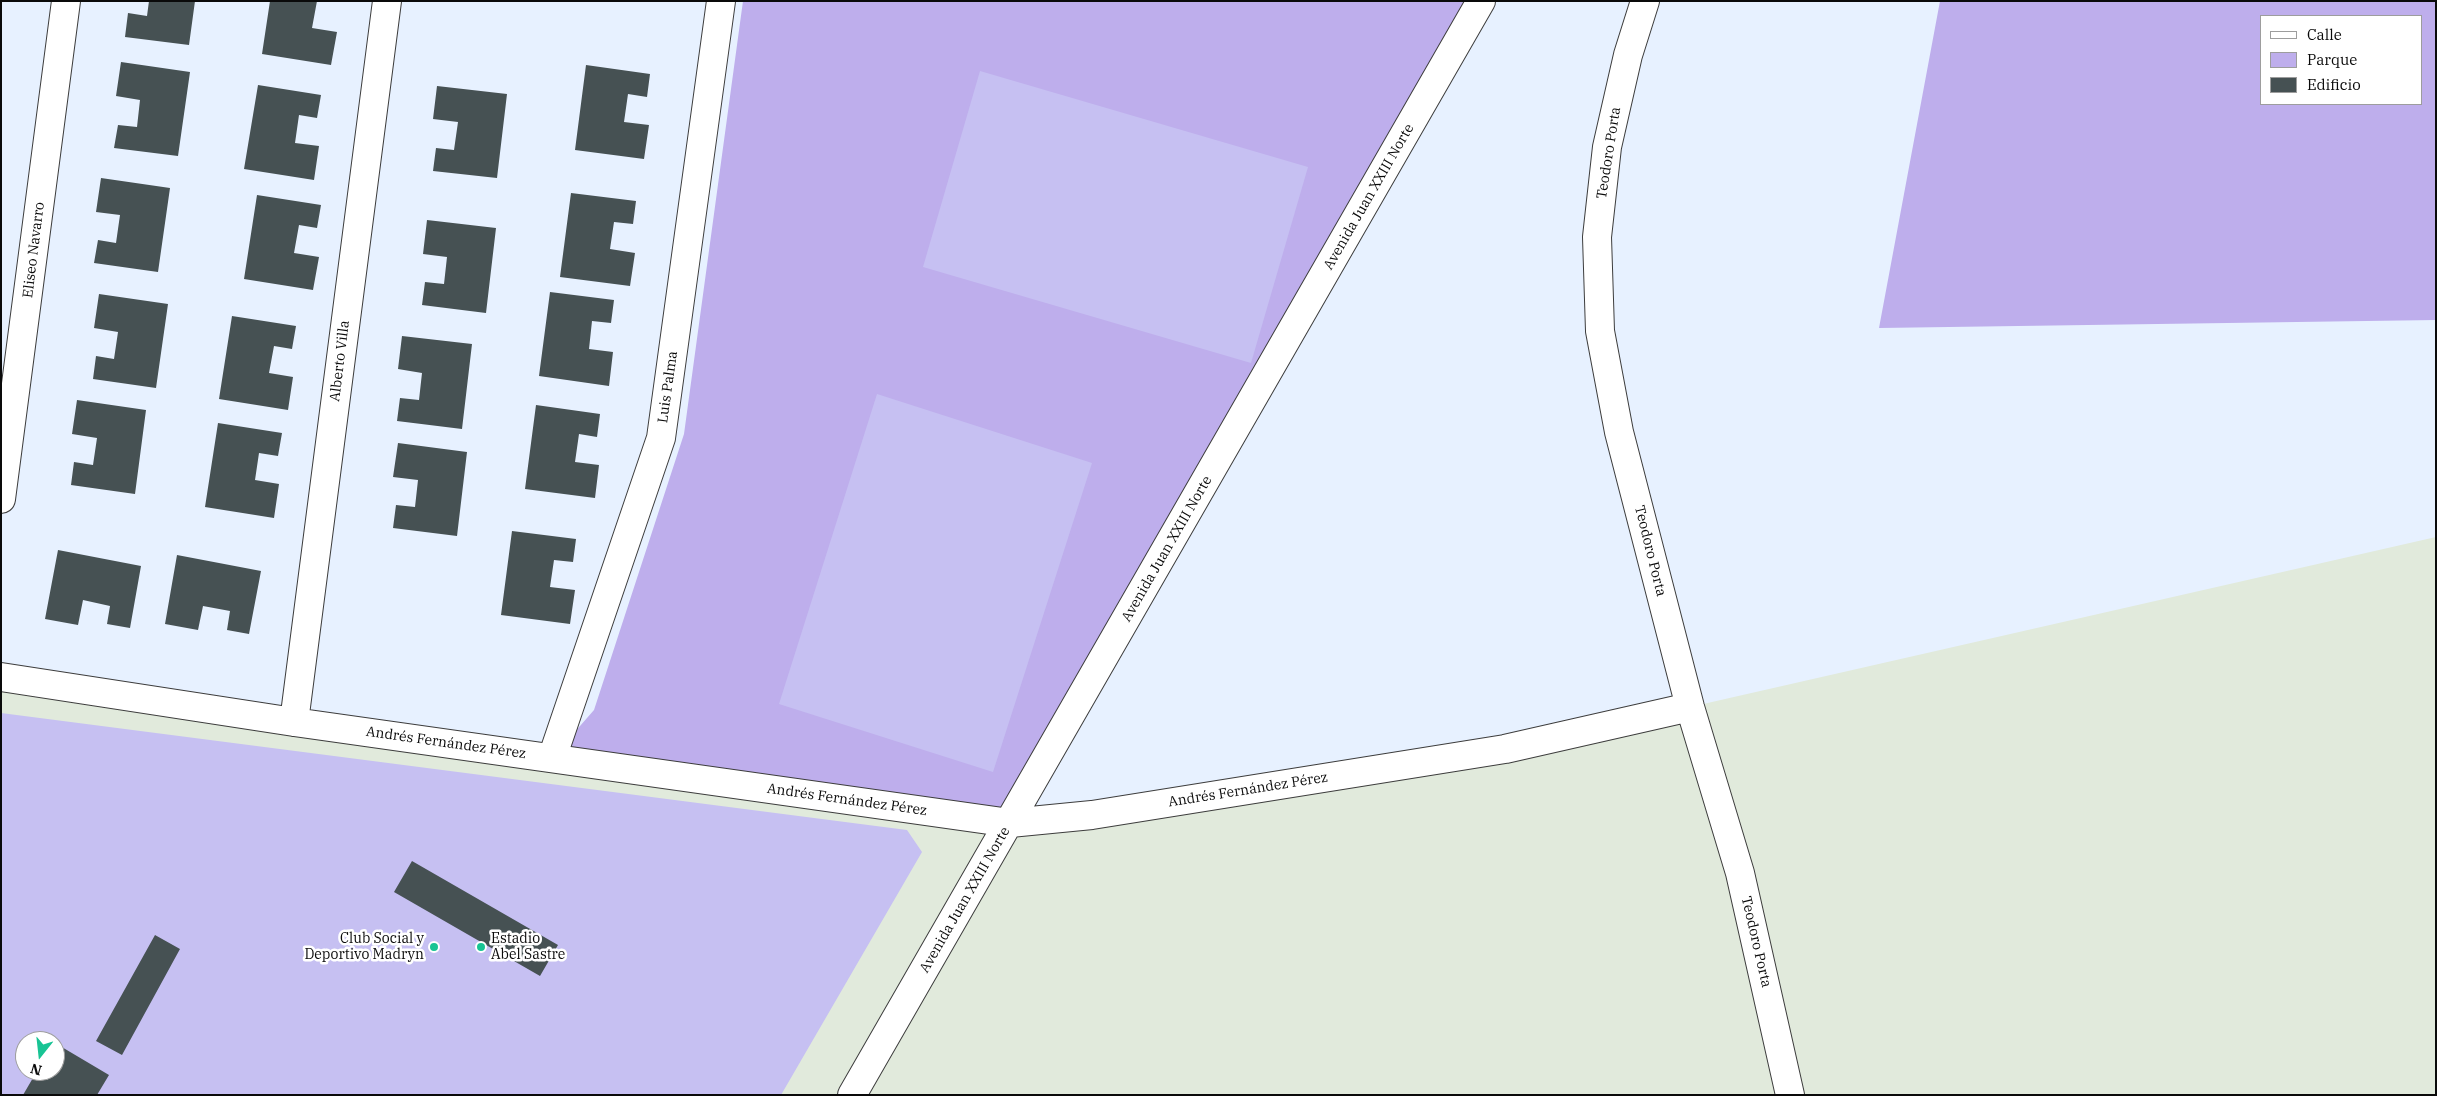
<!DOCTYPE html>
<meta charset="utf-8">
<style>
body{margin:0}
#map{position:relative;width:2437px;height:1096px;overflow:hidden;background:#e7f1ff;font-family:"IBM Plex Serif",serif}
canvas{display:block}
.frame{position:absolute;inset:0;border:2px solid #0a0a0a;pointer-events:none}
.legend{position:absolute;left:2260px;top:15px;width:162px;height:90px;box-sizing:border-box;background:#fff;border:1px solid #9d9d9d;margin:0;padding:6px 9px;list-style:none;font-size:15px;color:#0a0a0a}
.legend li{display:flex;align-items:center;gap:10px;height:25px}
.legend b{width:25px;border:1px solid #9d9d9d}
.north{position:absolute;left:15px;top:1031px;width:50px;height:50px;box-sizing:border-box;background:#fff;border:1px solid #9d9d9d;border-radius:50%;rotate:196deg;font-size:14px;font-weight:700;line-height:20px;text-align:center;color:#0a0a0a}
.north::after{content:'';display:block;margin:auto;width:18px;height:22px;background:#18c494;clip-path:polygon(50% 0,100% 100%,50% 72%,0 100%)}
</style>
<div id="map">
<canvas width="2437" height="1096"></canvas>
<div class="frame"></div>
<ul class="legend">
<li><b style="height:6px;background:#fff"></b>Calle</li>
<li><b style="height:14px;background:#beaeec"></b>Parque</li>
<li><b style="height:14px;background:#465153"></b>Edificio</li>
</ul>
<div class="north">N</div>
</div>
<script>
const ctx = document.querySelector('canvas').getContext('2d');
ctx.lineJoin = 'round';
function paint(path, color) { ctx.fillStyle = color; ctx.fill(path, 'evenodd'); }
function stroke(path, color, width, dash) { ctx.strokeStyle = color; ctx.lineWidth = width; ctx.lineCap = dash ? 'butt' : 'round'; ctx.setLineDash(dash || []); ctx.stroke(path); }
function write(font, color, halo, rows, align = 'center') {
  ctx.font = font + ' "IBM Plex Serif",serif'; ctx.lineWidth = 5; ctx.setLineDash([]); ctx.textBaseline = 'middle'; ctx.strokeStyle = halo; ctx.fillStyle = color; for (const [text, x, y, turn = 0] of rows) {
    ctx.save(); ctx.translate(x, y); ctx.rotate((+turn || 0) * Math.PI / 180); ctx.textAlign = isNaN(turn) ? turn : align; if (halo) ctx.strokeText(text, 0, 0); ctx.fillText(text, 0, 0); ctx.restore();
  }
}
paint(new Path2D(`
 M2436,537v558h-2435v-418l1009,146 680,-116zM25,1041h30v30h-30z`), '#e1eadc');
paint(new Path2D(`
 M743,1h738l-471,822 -458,-65 42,-48 90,-276z
 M1940,1h496v319l-557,8zM2261,16h160v88h-160z`), '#beaeec');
paint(new Path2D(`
 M980,71l328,96 -57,196 -328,-96z
 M877,394l215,69 -99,309 -214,-68z
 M1,713l906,117 15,22 -141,243h-780zM25,1041h30v30h-30z`), '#c6c0f2');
paint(new Path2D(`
 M149,1h46l-6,44 -64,-8 3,-24 19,3z
 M270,1h47l-5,27 25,4 -6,33 -69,-11z
 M121,62l69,10 -12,84 -64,-8 4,-23 19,2 3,-27 -24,-4z
 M586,65l64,9 -3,23 -19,-3 -4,28 25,3 -5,34 -69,-9z
 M258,85l63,10 -4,23 -18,-3 -4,28 24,3 -5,34 -70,-11z
 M437,86l70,8 -10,84 -64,-7 3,-23 18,2 4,-28 -25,-3z
 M101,178l69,10 -12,84 -64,-9 4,-23 18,3 4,-28 -24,-3z
 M571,193l65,8 -3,23 -19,-2 -4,27 25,4 -5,33 -70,-9z
 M257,195l64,10 -4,23 -18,-3 -5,28 25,4 -6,33 -69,-11z
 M427,220l69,8 -10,85 -64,-8 3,-23 19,2 3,-27 -24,-3z
 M550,292l64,8 -3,23 -19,-2 -3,28 24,3 -4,34 -70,-10z
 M99,294l69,10 -12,84 -63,-9 3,-23 18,3 4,-27 -24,-4z
 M232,316l64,10 -4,23 -18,-3 -5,27 24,4 -5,33 -69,-11z
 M402,336l70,8 -10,85 -65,-8 3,-23 19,2 3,-27 -24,-4z
 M77,400l69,10 -11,84 -64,-9 3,-23 19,3 4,-27 -25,-4z
 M536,405l64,9 -3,23 -18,-3 -4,28 24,3 -4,33 -70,-9z
 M218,423l64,10 -4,23 -19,-3 -4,27 24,4 -5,34 -69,-11z
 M398,443l69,9 -10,84 -64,-8 3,-23 19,2 3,-27 -25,-3z
 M512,531l64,8 -3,23 -19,-2 -4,27 25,3 -5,34 -69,-9z
 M58,550l83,16 -11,62 -23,-4 3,-18 -27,-6 -5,25 -33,-6z
 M177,555l84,16 -12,63 -22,-4 3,-19 -27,-5 -5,24 -33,-6z
 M412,861l146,84 -18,31 -146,-84z
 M155,935l25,14 -58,106 -26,-14z
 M55,1043l54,32 -12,20h-74l14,-24h18z`), '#465153');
const minor = new Path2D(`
 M1645,1l-17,54 -21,92 -10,90 3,94 19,101 71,275 50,166 50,222
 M1,499l65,-498
 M1,677l293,45 716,101 82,-8 413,-66 185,-42
 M294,722l93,-721
 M552,758l109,-320 60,-437
 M852,1095l629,-1094`);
stroke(minor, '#3d3d3d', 30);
stroke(minor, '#fff', 28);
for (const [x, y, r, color] of [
 [434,947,5,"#18c494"],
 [481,947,5,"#18c494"]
]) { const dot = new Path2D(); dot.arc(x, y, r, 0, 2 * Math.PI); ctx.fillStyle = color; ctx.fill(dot); stroke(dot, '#fff', 2); }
write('14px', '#0a0a0a', '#fff', [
 ["Teodoro Porta",1609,153,-81],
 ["Avenida Juan XXIII Norte",1369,197,-60],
 ["Eliseo Navarro",34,250,-83],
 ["Alberto Villa",340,361,-83],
 ["Luis Palma",668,387,-82],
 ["Avenida Juan XXIII Norte",1167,549,-60],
 ["Teodoro Porta",1650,551,76],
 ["Andrés Fernández Pérez",446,743,8],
 ["Andrés Fernández Pérez",1248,790,-9],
 ["Andrés Fernández Pérez",847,800,8],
 ["Avenida Juan XXIII Norte",965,900,-60],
 ["Teodoro Porta",1756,942,77]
]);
write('14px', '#0a0a0a', '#fff', [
 ["Club Social y",424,939],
 ["Deportivo Madryn",424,955],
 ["Estadio",491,939,"left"],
 ["Abel Sastre",491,955,"left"]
], 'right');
</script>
